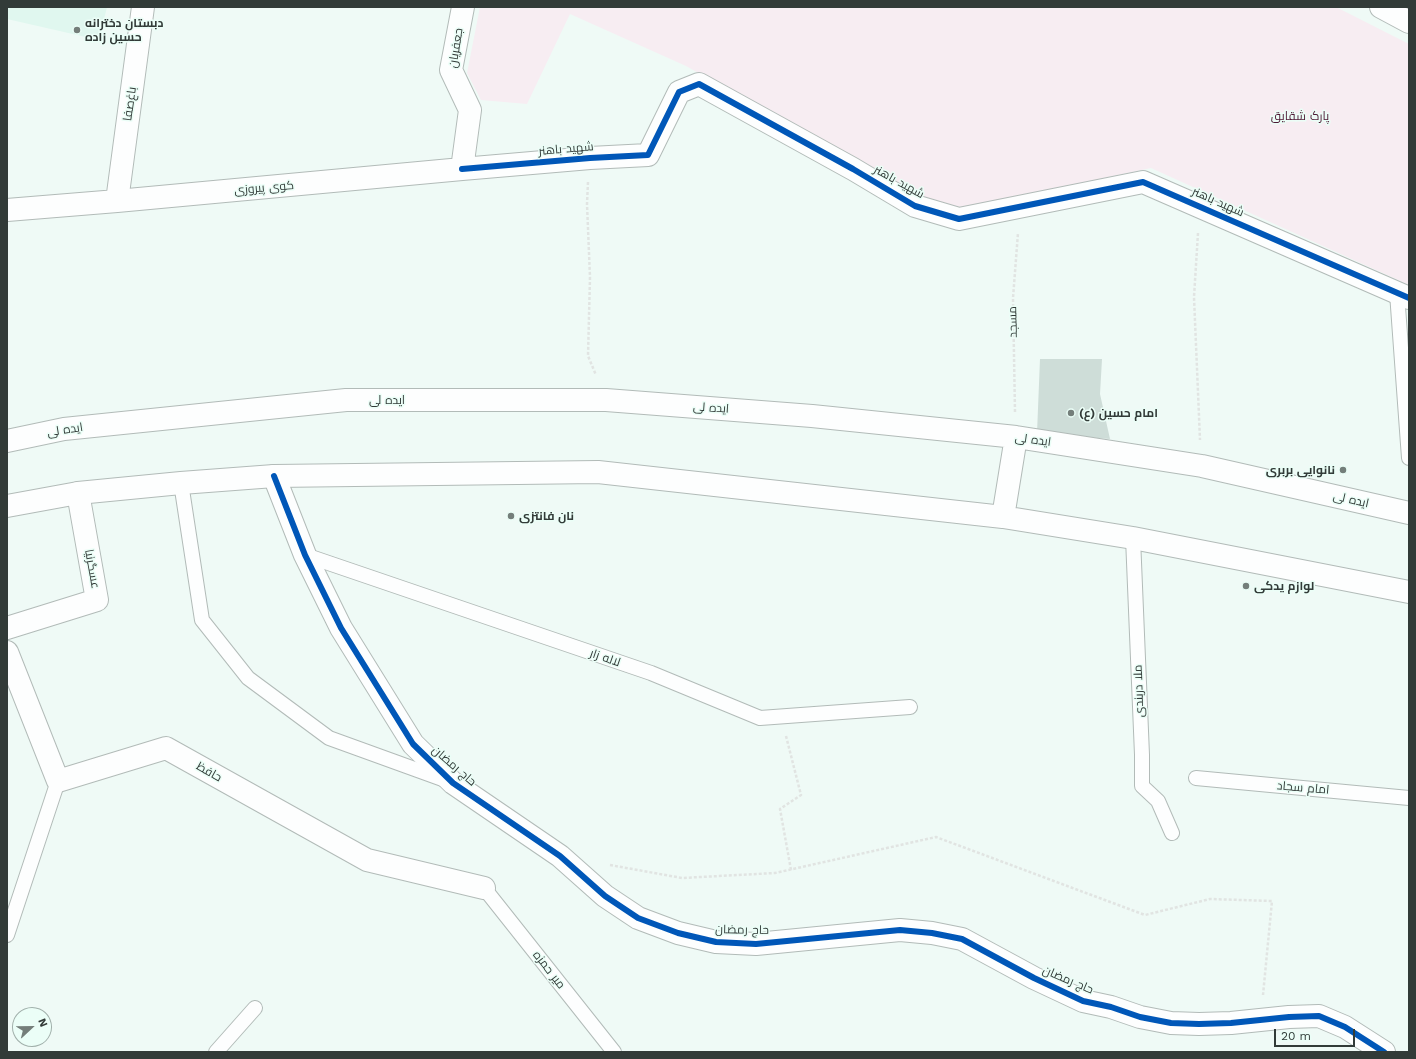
<!DOCTYPE html>
<meta charset="utf-8">
<style>
body{margin:0}
#map{position:relative;width:1416px;height:1059px;overflow:hidden;background:#effaf6;font-family:"Work Sans",sans-serif}
canvas{display:block}
.frame{position:absolute;inset:0;border:8px solid #323b38;pointer-events:none}
.north{position:absolute;left:12px;top:1007px;width:40px;height:40px;box-sizing:border-box;background:#ebfef7;border:1px solid #a1b0ab;border-radius:50%;rotate:68deg;font-size:11px;font-weight:700;line-height:16px;text-align:center;color:#323b38}
.north::after{content:'';display:block;margin:auto;width:14px;height:18px;background:#747e7a;clip-path:polygon(50% 0,100% 100%,50% 72%,0 100%)}
.scale{position:absolute;left:1274px;top:1029px;width:81px;height:18px;box-sizing:border-box;border:2px solid #323b38;border-top:0;padding-left:5px;font-size:12px;line-height:14px;white-space:nowrap;color:#323b38;-webkit-text-stroke:3px #ebfef7;paint-order:stroke}
</style>
<div id="map">
<canvas width="1416" height="1059"></canvas>
<div class="frame"></div>
<div class="north">N</div>
<div class="scale">20 m</div>
</div>
<script>
const ctx = document.querySelector('canvas').getContext('2d');
ctx.lineJoin = 'round';
function paint(path, color) { ctx.fillStyle = color; ctx.fill(path, 'evenodd'); }
function stroke(path, color, width, dash) { ctx.strokeStyle = color; ctx.lineWidth = width; ctx.lineCap = dash ? 'butt' : 'round'; ctx.setLineDash(dash || []); ctx.stroke(path); }
function write(font, color, halo, rows, align = 'center') {
  ctx.font = font + ' "Work Sans",Cairo,sans-serif'; ctx.lineWidth = 3; ctx.setLineDash([]); ctx.textBaseline = 'middle'; ctx.strokeStyle = halo; ctx.fillStyle = color; for (const [text, x, y, turn = 0] of rows) {
    ctx.save(); ctx.translate(x, y); ctx.rotate((+turn || 0) * Math.PI / 180); ctx.textAlign = isNaN(turn) ? turn : align; if (halo) ctx.strokeText(text, 0, 0); ctx.fillText(text, 0, 0); ctx.restore();
  }
}
paint(new Path2D(`
 M7,7h100l-8,33 -92,-21z`), '#e0f7ef');
paint(new Path2D(`
 M480,7h856l73,37v241l-258,-117 -187,40 -43,-10 -235,-132 -116,-52 -43,90 -46,-4 -14,-27z`), '#f7edf2');
paint(new Path2D(`
 M1040,359h62l-2,35 10,45 -73,-6z`), '#ceddd8');
const lane = new Path2D(`
 M1397,293l12,165
 M181,483l21,137 46,58 81,60 116,42
 M1133,538l9,217v31l16,15 14,32
 M305,555l346,118 109,45 150,-11
 M1196,778l213,20
 M484,888l130,164
 M7,935l51,-154
 M216,1052l39,-44`);
const street = new Path2D(`
 M1381,7l28,15
 M462,169l128,-11 58,-3 31,-63 20,-8 154,85 62,37 44,13 184,-37 266,116
 M117,201l26,-194
 M7,210l110,-9 345,-32 8,-59 -19,-40 12,-63
 M274,476l31,79 36,73 72,116 40,39 107,73 45,40 33,22 40,15 38,9 40,2 144,-14 32,3 30,6 72,39 49,23 28,6 29,10 31,6 28,1 32,-1 58,-6 30,-1 26,11 39,25
 M7,628l90,-28 -19,-107
 M7,652l51,129 108,-33 201,112 117,28`);
const primary = new Path2D(`
 M7,441l57,-12 282,-29h260l206,16 204,21 186,29 207,47
 M7,506l71,-13 103,-10 93,-7 324,-4 405,45 130,21 276,54
 M1003,517l13,-80`);
stroke(lane, '#b2bbb8', 16);
stroke(street, '#b2bbb8', 24);
stroke(primary, '#b2bbb8', 24);
stroke(new Path2D(`
 M588,182l-1,22 3,73 -2,79 8,19
 M1198,233l-4,64 6,143
 M1015,412l-2,-114 5,-65
 M786,736l15,59 -21,14 11,61
 M610,865l72,13 93,-5 161,-36 209,78 65,-16 62,2 -9,94`), '#e1e4e2', 2.5, [3, 2]);
stroke(lane, '#fdfefe', 14);
stroke(street, '#fdfefe', 22);
stroke(primary, '#fdfefe', 22);
stroke(new Path2D(`
 M462,169l128,-11 58,-3 31,-63 20,-8 154,85 62,37 44,13 184,-37 266,116
 M274,476l31,79 36,73 72,116 40,39 107,73 45,40 33,22 40,15 38,9 40,2 144,-14 32,3 30,6 72,39 49,23 28,6 29,10 31,6 28,1 32,-1 58,-6 30,-1 26,11 39,25`), '#0057b8', 6);
for (const [x, y, r, color] of [
 [77,30,4,"#747e7a"],
 [1071,413,4,"#747e7a"],
 [1343,470,4,"#747e7a"],
 [511,516,4,"#747e7a"],
 [1246,586,4,"#747e7a"]
]) { const dot = new Path2D(); dot.arc(x, y, r, 0, 2 * Math.PI); ctx.fillStyle = color; ctx.fill(dot); stroke(dot, '#ebfef7', 1.5); }
write('bold 12px', '#323b38', '#ebfef7', [
 ["دبستان دخترانه",85,23],
 ["حسین زاده",85,37],
 ["امام حسین (ع)",1079,413],
 ["نانوایی بربری",1335,470,"right"],
 ["نان فانتزی",519,516],
 ["لوازم یدکی",1254,586]
], 'left');
write('12px', '#323b38', '#ebfef7', [
 ["جعفریان",456,48,-81],
 ["باغ‌صفا",130,104,-82],
 ["شهید باهنر",566,149,-5],
 ["شهید باهنر",899,182,29],
 ["کوی پیروزی",264,188,-5],
 ["شهید باهنر",1218,202,24],
 ["مسجد",1013,322,-91],
 ["ایده لى",387,400],
 ["ایده لى",711,408,4],
 ["ایده لى",65,430,-9],
 ["ایده لى",1033,440,8],
 ["ایده لى",1351,500,13],
 ["عسگرنیا",92,569,80],
 ["لاله زار",605,658,19],
 ["ملا دربندی",1139,691,-92],
 ["حاج رمضان",454,766,41],
 ["حافظ",209,772,29],
 ["امام سجاد",1303,788,5],
 ["حاج رمضان",742,930,1],
 ["میر حمزه",549,970,52],
 ["حاج رمضان",1068,980,23]
]);
write('12px', '#4e1834', '#ebfef7', [
 ["پارک شقایق",1300,116]
]);
</script>
